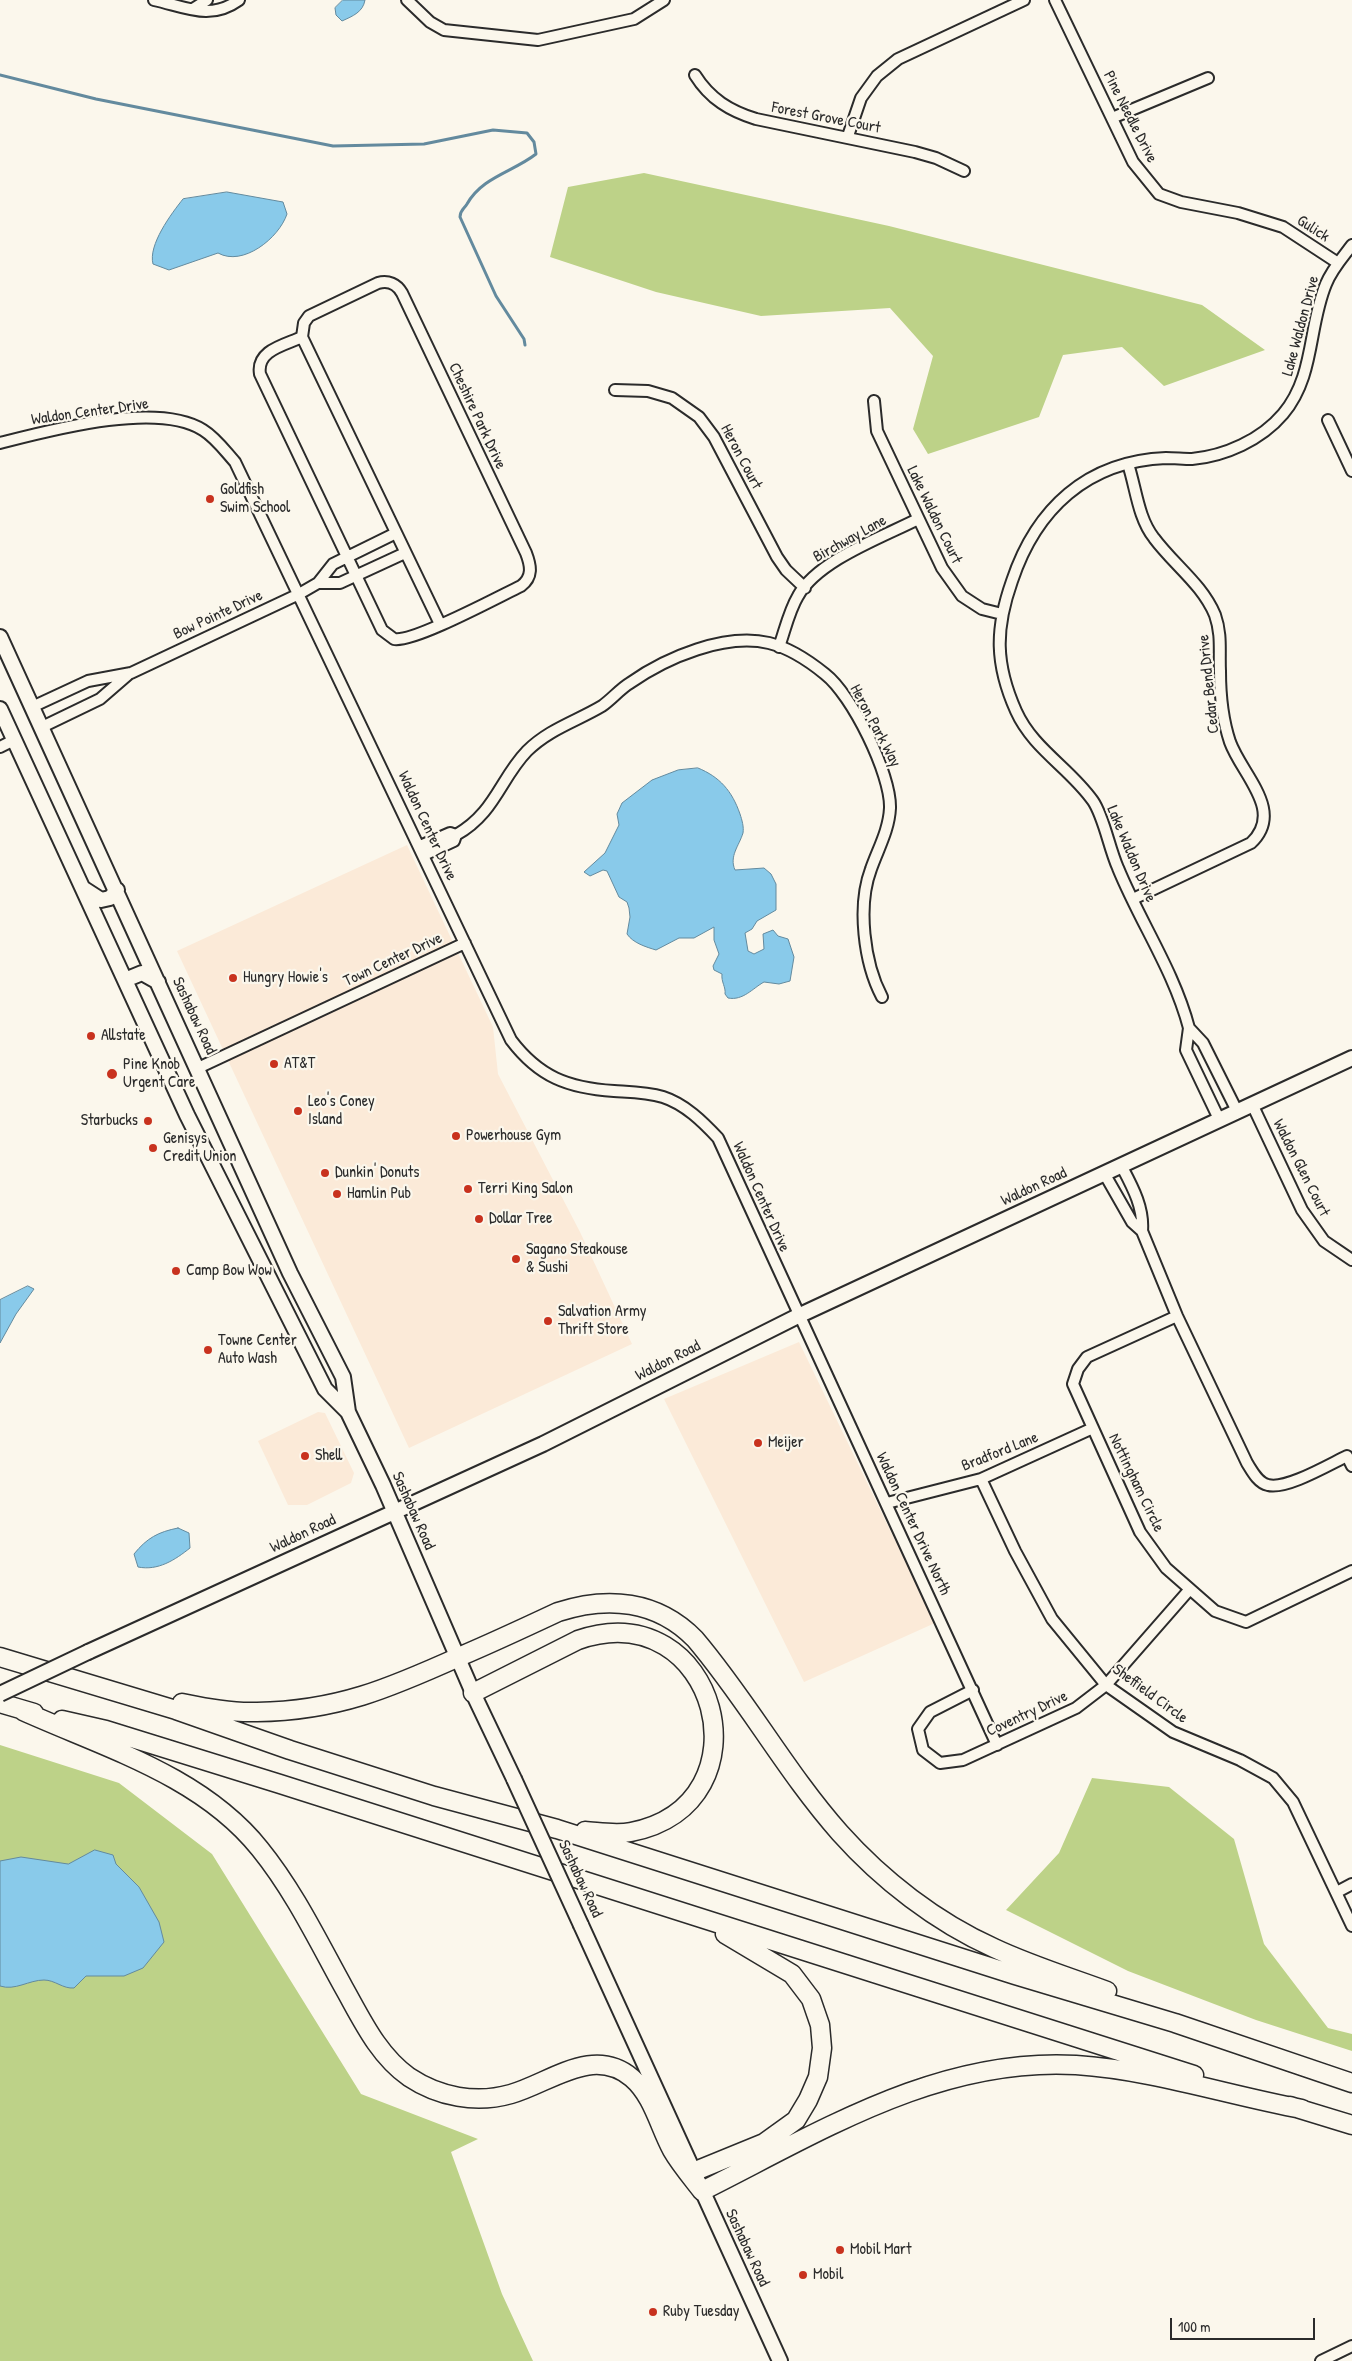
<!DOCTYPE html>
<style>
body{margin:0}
#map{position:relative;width:1352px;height:2361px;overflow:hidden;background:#fbf7ec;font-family:"Patrick Hand",sans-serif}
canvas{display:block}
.scale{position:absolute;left:1170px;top:2318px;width:145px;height:22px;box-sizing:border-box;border:2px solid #2b2b2b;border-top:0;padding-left:6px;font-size:15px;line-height:18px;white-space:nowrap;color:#2b2b2b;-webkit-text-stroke:4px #fbf7ec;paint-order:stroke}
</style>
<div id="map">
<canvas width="1352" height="2361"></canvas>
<div class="scale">100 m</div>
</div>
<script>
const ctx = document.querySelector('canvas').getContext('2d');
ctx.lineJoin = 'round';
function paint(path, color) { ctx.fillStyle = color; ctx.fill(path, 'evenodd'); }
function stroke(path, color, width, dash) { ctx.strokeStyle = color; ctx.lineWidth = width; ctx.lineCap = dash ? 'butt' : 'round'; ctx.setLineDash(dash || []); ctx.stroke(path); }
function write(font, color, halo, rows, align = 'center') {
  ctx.font = font + ' "Patrick Hand",sans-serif'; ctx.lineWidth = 4.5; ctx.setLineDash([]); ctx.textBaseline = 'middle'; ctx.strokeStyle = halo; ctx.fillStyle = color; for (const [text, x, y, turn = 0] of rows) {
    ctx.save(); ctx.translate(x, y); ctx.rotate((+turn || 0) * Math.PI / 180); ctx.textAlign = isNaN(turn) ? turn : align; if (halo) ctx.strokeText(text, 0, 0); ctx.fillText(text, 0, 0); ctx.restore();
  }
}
paint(new Path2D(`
 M407,845l86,182 5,47 82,158 52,112 -223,104 -232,-497z
 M799,1342l136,281 -131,59 -140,-283z
 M318,1412l7,1 29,60 -3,10 -44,22h-19l-30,-64z`), '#fbead8');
paint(new Path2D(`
 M644,173l245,53 313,79 63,45 -101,36 -42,-39 -59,8 -24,62 -111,37 -15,-25 20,-73 -43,-48 -129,8 -105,-24 -106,-35 18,-70z
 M0,1745l119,38 93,71 149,240 117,45 -27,13 51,142 31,67h-533z
 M1092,1778l77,9 65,52 30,105 64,84 24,6v17l-96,-31 -128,-49 -122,-61 53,-57z`), '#bdd288');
const water = new Path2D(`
 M343,0h22c-2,12 -12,16 -23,21l-6,-6 -1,-7z
 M227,192l56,10 4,12c-8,24 -44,53 -69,39l-49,17 -16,-6c-5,-19 18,-50 30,-65z
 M698,768c22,9 34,23 42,46 2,6 4,13 3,19 -4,13 -14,23 -8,37l29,-2 7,6 5,10v26l-19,11 -5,8 -7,4 3,18 6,3 10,-5 -1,-15 10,-4 5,6 10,3 6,18 -4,24 -11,3 -15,-2c-11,6 -21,19 -36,16l-3,-4c1,-7 -4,-12 -3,-20l-8,-4 -1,-4 6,-12 -5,-14v-13l-20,11h-15l-23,12c-10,-3 -23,-7 -29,-16l3,-17 -1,-9 -2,-6 -8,-5 -12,-26 -4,-1 -13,6 -6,-4 21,-19 14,-28 -2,-11 5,-11 30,-23 26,-10z
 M28,1286l6,3 -18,25 -16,29v-43z
 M178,1528l11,5 1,15c-15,12 -32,23 -52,19l-4,-13c13,-16 24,-22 44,-26z
 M95,1850l18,5 3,9 23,23 20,35 5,20 -21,26 -19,8h-38l-12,12c-11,1 -19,-8 -30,-8 -15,0 -29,11 -44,6v-125l21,-4 47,7z`);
paint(water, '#89caea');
stroke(water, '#638a9e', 1);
stroke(new Path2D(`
 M0,75l96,24 237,47 91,-2 69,-14 34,3 7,9 2,12c-23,18 -54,23 -69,50 -3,5 -7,6 -7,13l36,79 28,43 1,6`), '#638a9e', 3);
const street = new Path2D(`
 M154,0c32,7 56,21 85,0
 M407,0l23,22 14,8 94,10 96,-21 30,-19
 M1055,0l78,162 26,32 22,8 57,11 45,14 55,36
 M193,9l14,-9
 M695,75c15,24 35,36 61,44l159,33 21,6 28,13
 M1112,118l96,-40
 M848,136l13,-38 16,-22 21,-17 126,-59
 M302,337c-17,8 -46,13 -42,37l122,256 12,9c19,4 104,-42 127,-53 12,-9 10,-20 5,-33l-124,-260c-5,-9 -14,-13 -24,-10l-69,33 -5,7 -2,14 138,287
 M615,390l33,1 24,7 27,19 15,20 63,120 9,13 19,18
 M874,401l3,30 65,137 20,28 20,13 20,5
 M1328,420l24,51
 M0,443c51,-13 157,-42 203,-13 13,8 22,21 32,32l276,578c28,37 57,48 103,51 16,1 33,1 49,6 22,7 40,25 55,41l279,607
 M1128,464c8,24 10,54 26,74 20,27 48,46 61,77 7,20 4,36 5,56 0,23 3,50 10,71 12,33 55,69 21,101l-118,56
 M318,583h22l65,-30
 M779,647c6,-17 10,-36 19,-51 20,-36 85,-59 120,-77
 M32,707l56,-26 43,-8 168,-79 19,-11 15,-19 63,-31
 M42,727l58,-28 30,-26
 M0,747l14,-7
 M456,835c39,-22 44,-56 71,-84 22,-22 50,-30 75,-45 10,-7 18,-17 28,-23 37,-26 95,-50 139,-40 21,5 40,18 56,31 27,21 66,100 65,134 -1,22 -12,41 -19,61 -14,37 -7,94 11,128
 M420,846l30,-13 6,2 -2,6 -30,14
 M1189,1028c-15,-57 -49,-106 -71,-160 -9,-20 -14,-51 -25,-67 -23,-33 -60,-52 -77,-90 -21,-47 -21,-82 -4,-130 24,-72 75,-120 154,-123 9,0 17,1 26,1 33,-3 69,-19 91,-45 32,-38 25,-87 43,-130 6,-15 17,-27 26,-39
 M198,1068l267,-125
 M1252,1104l50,106 22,31 28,19
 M1219,1119l-33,-69 3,-22 14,15 34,68
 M1104,1173l28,49 10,9c2,-24 -10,-45 -21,-66
 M1142,1231l35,85 70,147c5,8 11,20 21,22 18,5 62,-21 79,-29l5,10
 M1177,1316l-90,41 -9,12 -5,15 67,148 26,36 49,43 31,11 106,-51
 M981,1479l34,72 37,68 54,66 67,47 67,28 33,18 20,24 59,124
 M887,1503l94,-24 112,-51
 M973,1690l-43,22 -12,17 5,21 17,13 23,-3 113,-52 30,-23 84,-96
 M1337,1892l15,-8
 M1321,2361l31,-15`);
const secondary = new Path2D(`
 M0,637l290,636 53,104 5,35 35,73 90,208 41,86
 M0,709l187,406 138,274 23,23
 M84,889l17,11 9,-2 7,-8
 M125,980l17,-7 16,9
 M88,1652l455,-208 255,-128 554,-258
 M581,1925l199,436`);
const highway = new Path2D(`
 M0,1657l176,53 114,40 144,46 123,33 458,146 160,48 177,60
 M473,1693l105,-53c139,-48 195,164 53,192 -15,3 -31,0 -46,-1
 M0,1703l34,10
 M182,1703c25,5 50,10 75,9 80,-1 133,-24 204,-56 33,-14 65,-29 97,-44 49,-16 99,-12 137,27 52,61 91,133 145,194 42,47 96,89 154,115 36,17 75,29 113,43
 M23,1711c82,37 179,65 237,138 34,42 58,92 84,139 18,32 34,67 65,89 30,20 67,27 102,17 39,-11 82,-49 121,-16 21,18 27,48 40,72 8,14 20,28 30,41 118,-59 236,-134 374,-126 76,5 151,30 226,44
 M62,1720l44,10 174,54 914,291
 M1290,2106l62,19
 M693,2172l71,-29 32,-23 12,-20 10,-23 4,-29 -2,-23 -9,-26 -19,-25 -67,-40`);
stroke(street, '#2b2b2b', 14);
stroke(secondary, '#2b2b2b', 18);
stroke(highway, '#2b2b2b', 21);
stroke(street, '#fbf7ec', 10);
stroke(secondary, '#fbf7ec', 14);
stroke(highway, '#fbf7ec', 18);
const secondaryBridge = new Path2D(`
 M0,1694l88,-42
 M514,1779l67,146`);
stroke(secondaryBridge, '#2b2b2b', 18, []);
stroke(secondaryBridge, '#fbf7ec', 14);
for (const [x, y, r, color] of [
 [210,499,5,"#c8321e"],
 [233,978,5,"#c8321e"],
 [91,1036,5,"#c8321e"],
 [274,1064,5,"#c8321e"],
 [112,1074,6,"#c8321e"],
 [298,1111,5,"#c8321e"],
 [148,1121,5,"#c8321e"],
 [456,1136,5,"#c8321e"],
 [153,1148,5,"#c8321e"],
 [325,1173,5,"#c8321e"],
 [468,1189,5,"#c8321e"],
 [337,1194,5,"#c8321e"],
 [479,1219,5,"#c8321e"],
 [516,1259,5,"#c8321e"],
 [176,1271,5,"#c8321e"],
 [548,1321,5,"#c8321e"],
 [208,1350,5,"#c8321e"],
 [758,1443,5,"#c8321e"],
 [305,1456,5,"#c8321e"],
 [840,2250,5,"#c8321e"],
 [803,2275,5,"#c8321e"],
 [653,2312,5,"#c8321e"]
]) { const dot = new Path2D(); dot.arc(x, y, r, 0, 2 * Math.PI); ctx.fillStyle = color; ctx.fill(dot); stroke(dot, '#fbf7ec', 2); }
write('16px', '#2b2b2b', '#fbf7ec', [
 ["Pine Needle Drive",1130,117,63],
 ["Forest Grove Court",826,118,11],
 ["Gulick",1313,229,33],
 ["Lake Waldon Drive",1301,326,-75],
 ["Waldon Center Drive",90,412,-8],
 ["Cheshire Park Drive",477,416,65],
 ["Heron Court",741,457,62],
 ["Lake Waldon Court",934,515,64],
 ["Birchway Lane",850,539,-29],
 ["Bow Pointe Drive",218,615,-25],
 ["Cedar Bend Drive",1209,684,-96],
 ["Heron Park Way",875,726,62],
 ["Waldon Center Drive",427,826,65],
 ["Lake Waldon Drive",1131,854,67],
 ["Town Center Drive",393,960,-25],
 ["Sashabaw Road",194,1016,65],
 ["Waldon Glen Court",1301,1168,63],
 ["Waldon Road",1034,1187,-25],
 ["Waldon Center Drive",761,1197,66],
 ["Waldon Road",668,1361,-27],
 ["Bradford Lane",1000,1452,-22],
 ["Nottingham Circle",1136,1483,64],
 ["Sashabaw Road",413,1511,66],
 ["Waldon Center Drive North",913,1524,65],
 ["Waldon Road",303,1534,-25],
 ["Sheffield Circle",1150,1694,36],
 ["Coventry Drive",1027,1714,-25],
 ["Sashabaw Road",580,1879,65],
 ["Sashabaw Road",747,2248,65]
]);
write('16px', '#2b2b2b', '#fbf7ec', [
 ["Goldfish",220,490],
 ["Swim School",220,508],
 ["Hungry Howie's",243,978],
 ["Allstate",101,1036],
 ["AT&T",284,1064],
 ["Pine Knob",123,1065],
 ["Urgent Care",123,1083],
 ["Leo's Coney",308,1102],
 ["Island",308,1120],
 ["Starbucks",138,1121,"right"],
 ["Powerhouse Gym",466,1136],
 ["Genisys",163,1139],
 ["Credit Union",163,1157],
 ["Dunkin' Donuts",335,1173],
 ["Terri King Salon",478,1189],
 ["Hamlin Pub",347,1194],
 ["Dollar Tree",489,1219],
 ["Sagano Steakouse",526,1250],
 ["& Sushi",526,1268],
 ["Camp Bow Wow",186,1271],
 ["Salvation Army",558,1312],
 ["Thrift Store",558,1330],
 ["Towne Center",218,1341],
 ["Auto Wash",218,1359],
 ["Meijer",768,1443],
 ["Shell",315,1456],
 ["Mobil Mart",850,2250],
 ["Mobil",813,2275],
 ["Ruby Tuesday",663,2312]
], 'left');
</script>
